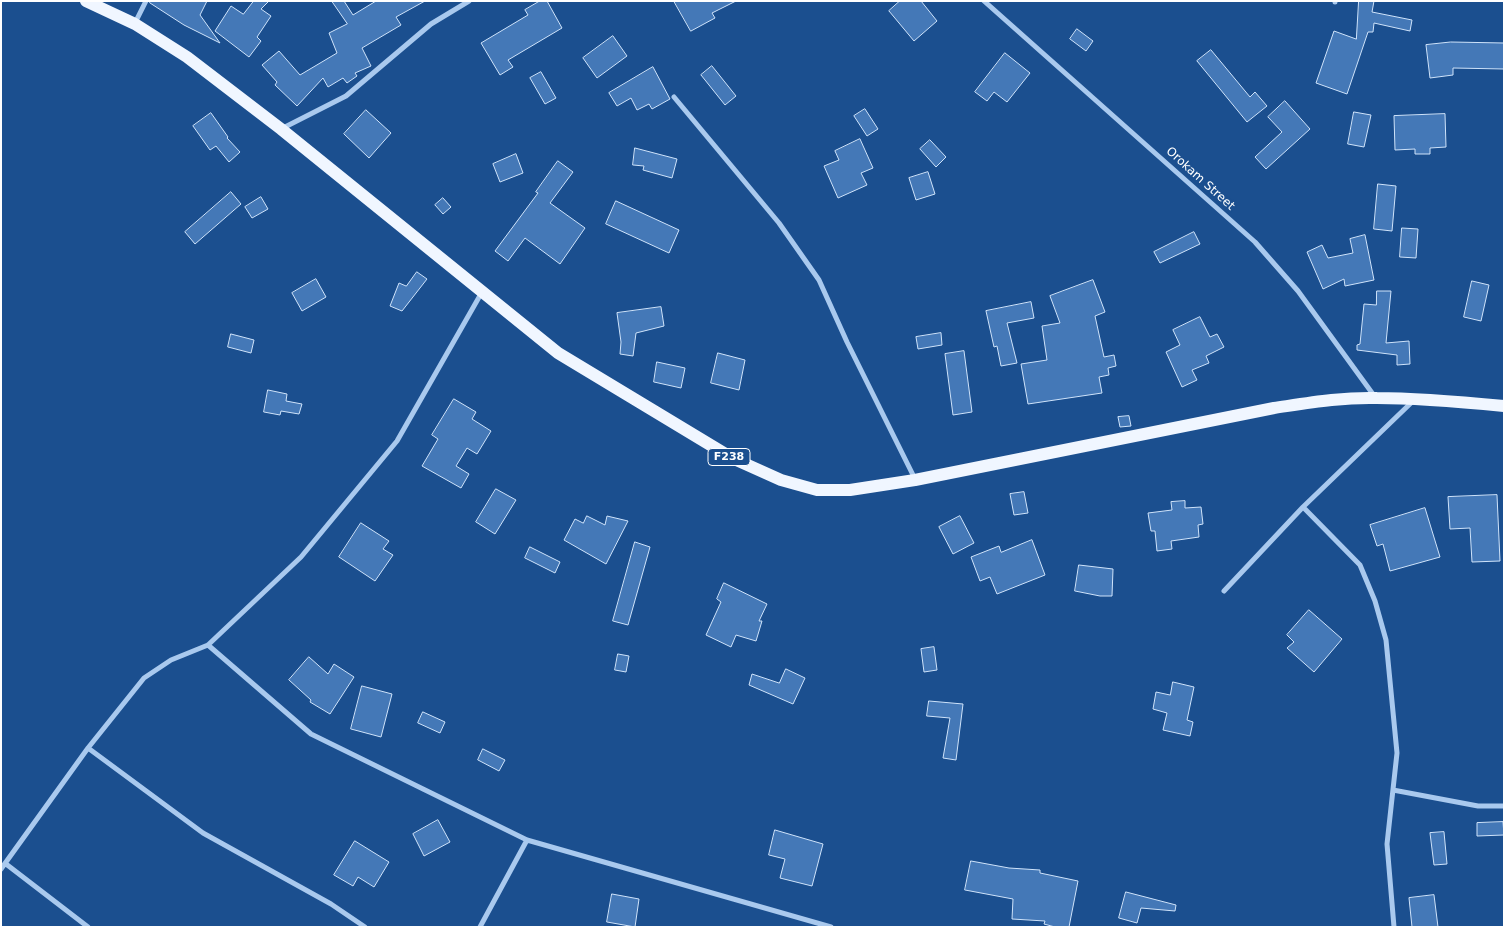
<!DOCTYPE html>
<style>
body{margin:0}
#map{position:relative;width:1505px;height:928px;overflow:hidden;background:#1b4f8f;font-family:"DejaVu Sans",sans-serif}
canvas{display:block}
.frame{position:absolute;inset:0;border:2px solid #fff;pointer-events:none}
</style>
<div id="map">
<canvas width="1505" height="928"></canvas>
<div class="frame"></div>
</div>
<script>
const ctx = document.querySelector('canvas').getContext('2d');
ctx.lineJoin = 'round';
function paint(path, color) { ctx.fillStyle = color; ctx.fill(path, 'evenodd'); }
function stroke(path, color, width, dash) { ctx.strokeStyle = color; ctx.lineWidth = width; ctx.lineCap = dash ? 'butt' : 'round'; ctx.setLineDash(dash || []); ctx.stroke(path); }
function write(font, color, halo, rows, align = 'center') {
  ctx.font = font + ' "DejaVu Sans",sans-serif'; ctx.lineWidth = 4; ctx.setLineDash([]); ctx.textBaseline = 'middle'; ctx.strokeStyle = halo; ctx.fillStyle = color; for (const [text, x, y, turn = 0] of rows) {
    ctx.save(); ctx.translate(x, y); ctx.rotate((+turn || 0) * Math.PI / 180); ctx.textAlign = isNaN(turn) ? turn : align; if (halo) ctx.strokeText(text, 0, 0); ctx.fillText(text, 0, 0); ctx.restore();
  }
}
const building = new Path2D(`
 M150,1h57l-7,14 20,28 -36,-18 -34,-22z
 M254,1h15l-8,8 10,7 -14,21 4,4 -12,16 -34,-26 16,-25 12,8z
 M332,1h12l9,14 23,-14h49l-29,16 5,8 -39,23 9,18 -16,7 2,3 -10,7 -4,-5 -15,9 -5,-9 -26,28 -22,-21 2,-3 -15,-17 17,-14 21,24 37,-22 -8,-20 18,-9z
 M540,1h7l15,27 -54,32 5,7 -13,8 -19,-32 47,-28 -3,-5z
 M674,1h62l-24,12 3,5 -24,13z
 M900,1h21l16,20 -23,20 -25,-30z
 M1359,1h15l-2,11 40,8 -2,11 -36,-8 -1,9h-5l-21,62 -31,-11 18,-52 22,8z
 M1077,29l16,12 -7,10 -16,-12z
 M613,36l14,20 -30,22 -14,-20z
 M1451,42l53,1v26l-51,-1v7l-23,3 -4,-33z
 M1211,50l39,47 5,-5 12,14 -20,16 -50,-61z
 M1005,53l25,20 -23,29 -13,-10 -7,9 -12,-9z
 M712,66l24,30 -11,9 -24,-30z
 M653,67l17,32 -18,10 -3,-5 -12,6 -6,-12 -14,8 -8,-13z
 M541,72l15,26 -11,6 -15,-26z
 M1285,101l25,28 -44,40 -11,-12 27,-25 -14,-15z
 M865,109l13,20 -11,7 -13,-20z
 M366,110l25,23 -22,25 -25,-24z
 M1354,112l17,3 -7,32 -16,-3z
 M211,113l17,24 -1,1 13,14 -11,10 -13,-16 -6,4 -17,-24z
 M1445,114l1,33 -16,1v6h-15v-5l-20,1 -1,-34z
 M860,139l13,29 -12,5 6,12 -29,13 -14,-32 15,-6 -4,-9z
 M930,140l16,17 -10,10 -16,-18z
 M635,148l42,11 -5,19 -29,-8 1,-4 -11,-1z
 M516,154l7,19 -23,9 -7,-18z
 M558,161l15,11 -23,31 35,25 -25,36 -35,-26 -17,23 -13,-10 43,-58 -2,-1z
 M928,172l7,22 -19,6 -7,-22z
 M1378,184l18,2 -4,45 -18,-2z
 M231,192l10,12 -46,40 -10,-12z
 M261,197l7,12 -16,9 -7,-11z
 M443,198l8,9 -8,7 -8,-9z
 M616,201l63,29 -10,23 -63,-29z
 M1402,228l16,1 -2,29 -16,-1z
 M1194,232l6,12 -40,19 -6,-11z
 M1365,235l9,45 -29,6 -1,-7 -21,10 -16,-37 15,-7 6,13 25,-5 -3,-14z
 M417,272l10,7 -25,32 -12,-5 9,-23 7,3z
 M316,279l10,18 -24,14 -10,-18z
 M1093,280l12,32 -10,4 9,41 10,-2 2,11 -8,2 1,7 -10,2 3,16 -74,11 -7,-40 26,-4 -5,-34 18,-3 -10,-27z
 M1472,281l17,4 -8,36 -17,-4z
 M1377,291h14l-5,52 23,-2 1,23 -13,1v-10l-40,-5v-5l3,-1 4,-40 12,1z
 M1031,302l3,16 -27,5 10,40 -16,3 -4,-20 -3,1 -8,-36z
 M661,307l3,19 -28,7 -3,23 -13,-2 1,-12 -4,-29z
 M1200,317l10,20 7,-3 7,13 -18,9 3,7 -17,7 5,10 -15,7 -16,-35 14,-7 -7,-15z
 M941,333l1,12 -24,4 -2,-12z
 M231,334l23,6 -3,13 -23,-6z
 M964,351l8,61 -19,3 -8,-61z
 M718,353l27,7 -6,30 -28,-7z
 M657,362l28,6 -4,20 -27,-6z
 M268,390l19,4 -1,7 16,3 -3,10 -18,-3 -1,4 -16,-3z
 M454,399l22,13 -4,7 19,12 -14,23 -10,-6 -11,18 13,8 -8,14 -39,-22 16,-27 -6,-4z
 M1129,416l2,10 -11,1 -2,-10z
 M496,489l20,11 -21,34 -19,-12z
 M1024,492l4,21 -14,2 -4,-21z
 M1497,495l3,66 -28,1 -2,-34 -20,1 -2,-32z
 M1185,501v7l16,-1 2,17 -5,1 1,12 -28,4 1,8 -15,2 -2,-20h-4l-3,-18 24,-3 -1,-8z
 M1425,508l15,49 -50,14 -7,-27 -6,2 -7,-21z
 M587,516l18,9 2,-9 21,5 -22,43 -42,-24 11,-21 8,4z
 M960,516l14,27 -21,11 -14,-27z
 M361,523l28,18 -6,8 10,6 -18,26 -36,-24z
 M1032,540l13,35 -48,19 -7,-17 -10,4 -9,-24 28,-11 2,6z
 M635,542l15,5 -22,78 -15,-4z
 M530,547l30,15 -5,11 -30,-15z
 M1079,565l34,4 -1,27h-12l-25,-5z
 M724,583l43,21 -8,17h3l-6,20 -20,-6 -5,12 -25,-12 15,-33 -4,-3z
 M1309,610l33,29 -28,33 -27,-24 7,-6 -7,-7z
 M934,647l3,23 -13,2 -3,-23z
 M618,654l11,2 -3,16 -11,-2z
 M309,657l19,17 6,-10 20,13 -24,37 -20,-12 1,-2 -22,-20z
 M786,669l19,9 -12,26 -44,-19 3,-11 27,9z
 M1173,682l21,5 -7,33 6,2 -3,14 -27,-6 4,-17 -14,-4 3,-17 14,3z
 M362,686l30,8 -11,43 -30,-8z
 M929,701l34,3 -7,56 -13,-2 7,-40 -23,-2z
 M423,712l22,10 -5,11 -22,-10z
 M483,749l22,11 -6,11 -21,-11z
 M438,820l12,22 -26,14 -11,-22z
 M1503,822l1,13 -27,1v-13z
 M775,830l48,14 -11,42 -32,-8 5,-19 -16,-4z
 M1444,832l3,32 -13,1 -4,-32z
 M355,841l34,21 -15,25 -16,-10 -5,9 -19,-11z
 M971,861l38,7 31,2v3l38,8 -9,46h-14l-11,-3 1,-3 -33,-2 1,-20 -48,-9z
 M1126,892l50,13 -1,6 -34,-3 -4,15 -18,-5z
 M612,894l27,5 -4,28 -28,-5z
 M1434,895l4,32h-26l-3,-29z`);
paint(building, '#4478b7');
stroke(building, '#cfe3fa', 1);
stroke(new Path2D(`
 M984,1l271,241 43,49 77,106
 M1335,2v-1
 M135,23l11,-22
 M674,97l105,126 40,57 28,62 68,137
 M281,129l65,-33 85,-72 38,-23
 M1303,507l57,58 15,36 11,39 11,113 -10,91 7,83
 M1224,591l79,-84 110,-106
 M208,645l103,89 216,106 304,87
 M88,748l115,85 128,71 34,23
 M1393,790l85,16h26
 M6,864l82,63
 M1,869l87,-121 56,-70 27,-18 37,-15 93,-88 96,-116 85,-149
 M480,927l47,-87`), '#a9c9ee', 5);
stroke(new Path2D(`
 M86,1l49,23 52,33 94,72 277,224 174,105 49,22 36,10h33l65,-10 359,-72c34,-5 68,-11 103,-10 42,0 85,4 127,8`), '#f0f6ff', 12);
for (const [x, y, w] of [
 [729,457,42]
]) { const box = new Path2D(); box.roundRect(x - w / 2, y - 8.5, w, 17, 4); ctx.fillStyle = '#1b4f8f'; ctx.fill(box); stroke(box, '#fff', 1); }
write('bold 11px', '#fff', null, [
 ["F238",729,457]
]);
write('12px', '#fff', '#1b4f8f', [
 ["Orokam Street",1200,179,42]
]);
</script>
